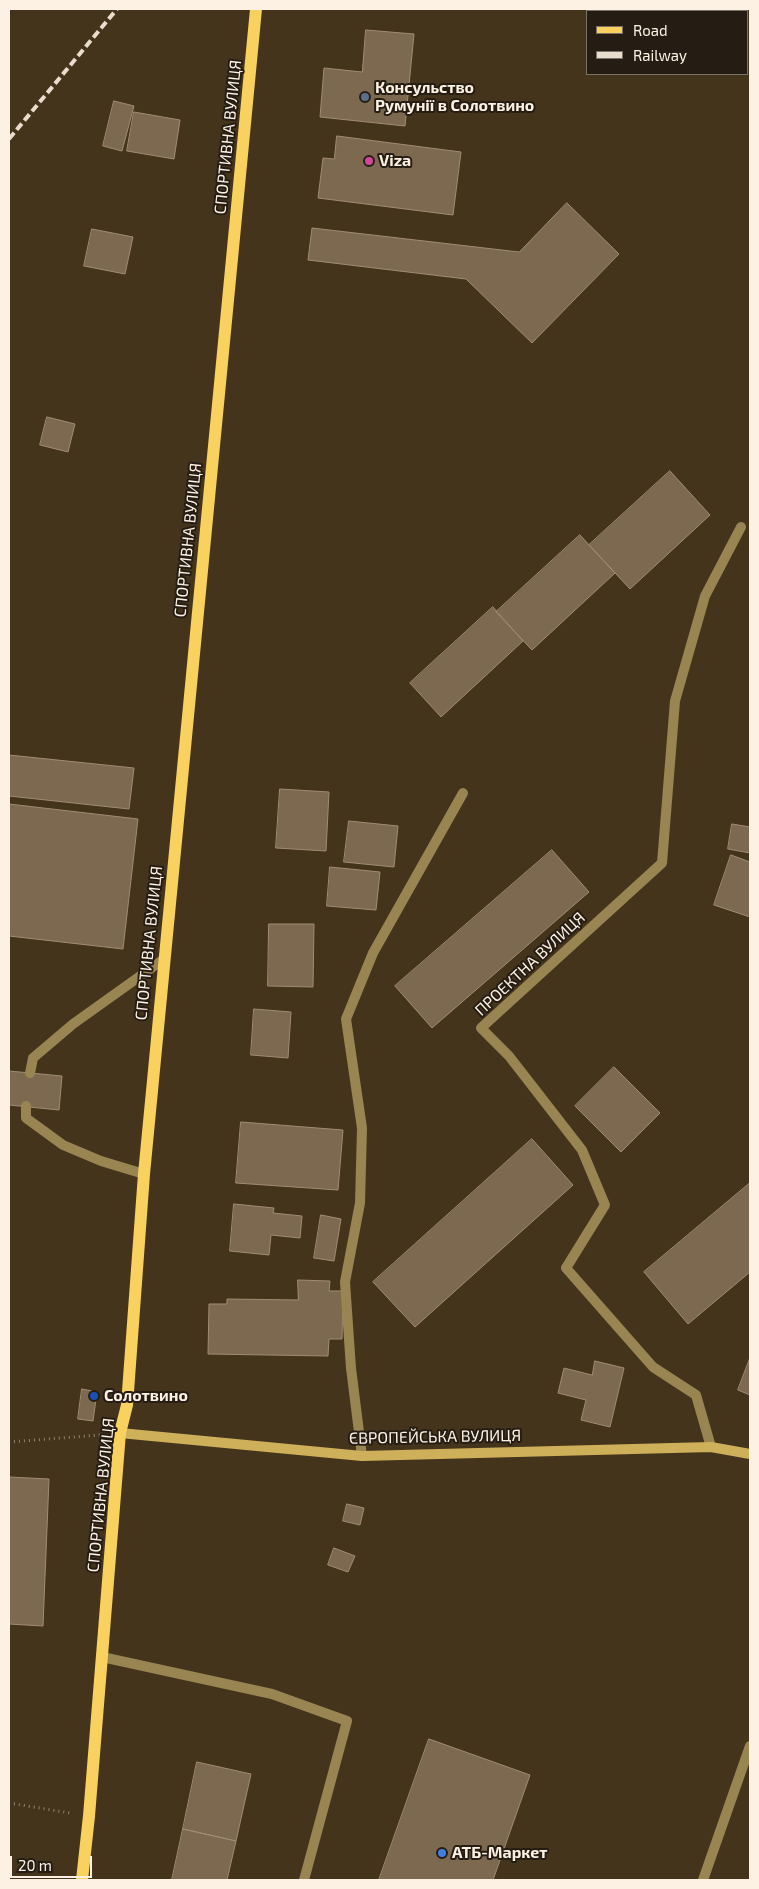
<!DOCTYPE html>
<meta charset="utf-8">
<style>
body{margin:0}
#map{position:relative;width:759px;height:1889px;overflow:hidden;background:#45341c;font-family:"Exo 2",sans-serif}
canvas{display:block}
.frame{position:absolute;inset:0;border:10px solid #fdf1e3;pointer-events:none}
.legend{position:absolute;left:586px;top:10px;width:162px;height:65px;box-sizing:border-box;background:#251d13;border:1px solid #7b7266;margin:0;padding:6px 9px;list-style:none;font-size:15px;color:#fdf1e3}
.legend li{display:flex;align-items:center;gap:10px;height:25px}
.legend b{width:25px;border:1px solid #7b7266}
.scale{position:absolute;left:10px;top:1856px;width:82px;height:22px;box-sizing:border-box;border:2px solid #fdf1e3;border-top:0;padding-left:6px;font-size:15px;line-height:18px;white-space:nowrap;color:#fdf1e3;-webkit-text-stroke:4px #251d13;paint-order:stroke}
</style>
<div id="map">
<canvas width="759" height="1889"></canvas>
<div class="frame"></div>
<ul class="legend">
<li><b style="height:6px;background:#f9d15e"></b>Road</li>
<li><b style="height:6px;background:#e9ddce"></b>Railway</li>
</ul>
<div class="scale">20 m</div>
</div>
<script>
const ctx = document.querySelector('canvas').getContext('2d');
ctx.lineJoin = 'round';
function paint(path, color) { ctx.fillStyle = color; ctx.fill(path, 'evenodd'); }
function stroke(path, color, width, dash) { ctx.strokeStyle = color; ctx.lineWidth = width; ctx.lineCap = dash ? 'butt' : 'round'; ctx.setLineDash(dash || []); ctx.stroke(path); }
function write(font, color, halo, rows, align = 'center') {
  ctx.font = font + ' "Exo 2",sans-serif'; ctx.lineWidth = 4; ctx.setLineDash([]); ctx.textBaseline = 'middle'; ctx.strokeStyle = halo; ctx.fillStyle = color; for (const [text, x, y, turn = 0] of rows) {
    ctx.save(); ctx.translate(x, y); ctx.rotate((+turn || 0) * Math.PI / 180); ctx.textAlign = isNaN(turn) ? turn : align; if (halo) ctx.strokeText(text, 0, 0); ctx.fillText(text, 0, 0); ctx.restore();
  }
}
const building = new Path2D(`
 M366,30l48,4 -9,92 -85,-9 4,-49 38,4z
 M114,101l20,5 -12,45 -19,-5z
 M134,112l46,8 -6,39 -47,-8z
 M337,136l124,16 -8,63 -135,-17 5,-40 11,1z
 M567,203l52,51 -87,89 -66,-64 -158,-19 4,-32 207,24z
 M92,229l41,8 -8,37 -41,-8z
 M47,417l28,7 -7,28 -28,-7z
 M670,471l40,44 -80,74 -41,-44z
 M580,535l35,38 -83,77 -36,-38z
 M493,607l30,34 -82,76 -31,-34z
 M9,755l125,13 -5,41 -120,-13z
 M280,789l49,3 -3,59 -50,-3z
 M9,804l129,15 -15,130 -114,-13z
 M349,821l49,5 -4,41 -50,-5z
 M732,824l18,3v26l-22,-4z
 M552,850l37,42 -157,136 -37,-42z
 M731,855l19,7v55l-36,-12z
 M330,867l50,5 -4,38 -49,-4z
 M269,924h45l-1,63 -45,-1z
 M254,1009l37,3 -3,46 -37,-3z
 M614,1067l46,46 -39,39 -46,-46z
 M9,1071l53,5 -3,34 -50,-5z
 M241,1122l102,8 -5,60 -102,-7z
 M532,1139l41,46 -158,142 -42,-45z
 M750,1183v89l-62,52 -44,-52z
 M234,1204l40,4 -1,5 29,3 -2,22 -29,-3 -2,20 -39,-4z
 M321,1215l20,4 -7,42 -20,-3z
 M298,1280l32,1 -1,10h14l-1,48h-13l-1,17 -120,-2 1,-50h18v-5l71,1z
 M750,1358v37l-12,-5z
 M595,1361l29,7 -14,59 -29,-7 5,-20 -28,-7 6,-25 28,7z
 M82,1389l15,3 -4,29 -15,-2z
 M9,1477l40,2 -6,147 -34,-2z
 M347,1504l17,4 -4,17 -17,-4z
 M334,1548l21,8 -7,16 -20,-7z
 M429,1739l101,36 -37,105h-114z
 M197,1762l54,12 -15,67 -53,-12z
 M183,1829l53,12 -9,39h-55z`);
paint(building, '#7c694f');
stroke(building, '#a08c72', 1);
stroke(new Path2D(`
 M9,1442l91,-7
 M9,1803l61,10`), '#91826e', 3, [1, 4]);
stroke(new Path2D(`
 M30,1073l3,-15 40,-34 91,-65
 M26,1106v12l37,27 38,16 43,13
 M362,1456l-11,-88 -6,-86 15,-79 2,-75 -16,-109 27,-66 90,-160
 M102,1657l170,37 75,27 -43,159`), '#988551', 10);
stroke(new Path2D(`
 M711,1447l-15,-52 -43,-28 -87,-99 39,-63 -23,-55 -73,-94 -28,-28 181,-165 13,-162 30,-105 36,-69
 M703,1880l47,-134`), '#988551', 10);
stroke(new Path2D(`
 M120,1433l242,23 349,-9 39,7`), '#cfb05a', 10);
stroke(new Path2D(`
 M82,1880l7,-64 31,-383 7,-28 17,-231 112,-1165`), '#f9d15e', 12);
stroke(new Path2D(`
 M9,139l108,-130`), '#e9ddce', 4, [8, 4]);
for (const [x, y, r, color] of [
 [365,97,5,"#5c6f8a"],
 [369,161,5,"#d1479c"],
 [94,1396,5,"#1a4fb4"],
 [442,1853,5,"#3f7fe0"]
]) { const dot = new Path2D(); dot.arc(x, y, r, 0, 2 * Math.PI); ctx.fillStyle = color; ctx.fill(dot); stroke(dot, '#251d13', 2); }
write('bold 16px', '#fdf1e3', '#251d13', [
 ["Консульство",375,88],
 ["Румунії в Солотвино",375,106],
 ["Viza",379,161],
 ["Солотвино",104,1396],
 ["АТБ-Маркет",452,1853]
], 'left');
write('16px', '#fdf1e3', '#251d13', [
 ["СПОРТИВНА ВУЛИЦЯ",228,137,-84],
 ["СПОРТИВНА ВУЛИЦЯ",188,540,-84],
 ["СПОРТИВНА ВУЛИЦЯ",149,943,-84],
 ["ПРОЕКТНА ВУЛИЦЯ",530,964,-43],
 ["ЄВРОПЕЙСЬКА ВУЛИЦЯ",435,1437,-1],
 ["СПОРТИВНА ВУЛИЦЯ",101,1495,-84]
]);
</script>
